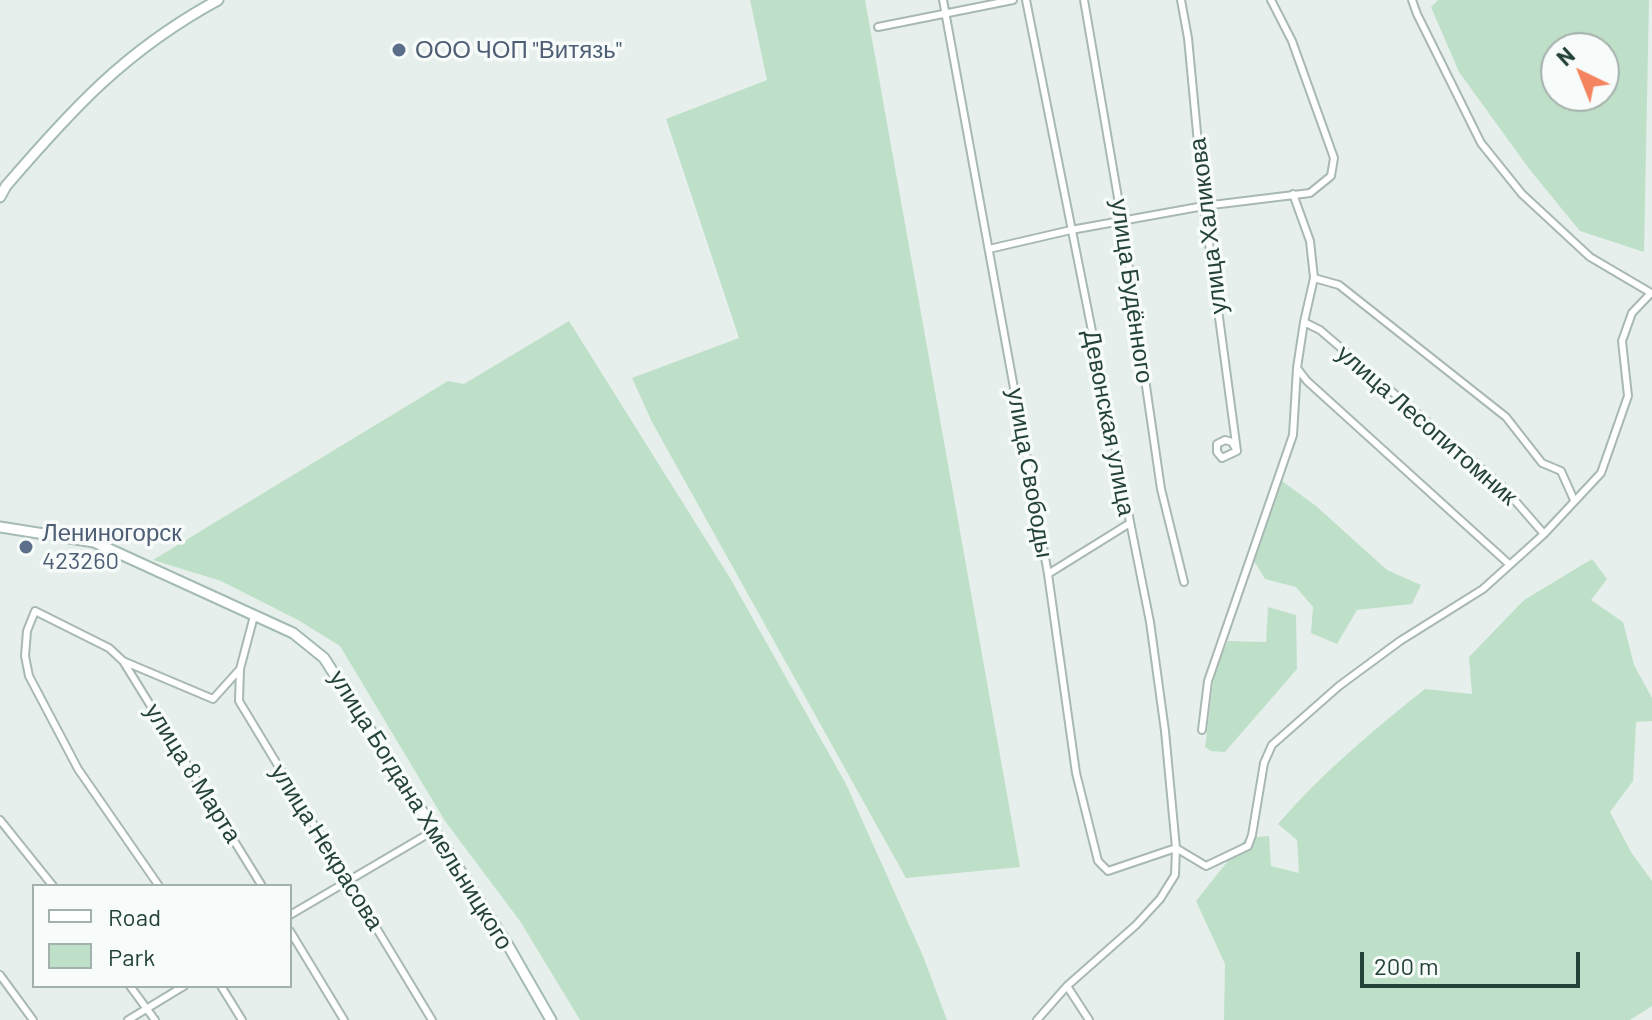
<!DOCTYPE html>
<meta charset="utf-8">
<style>
body{margin:0}
#map{position:relative;width:1652px;height:1020px;overflow:hidden;background:#e6efeb;font-family:Barlow,sans-serif}
canvas{display:block}
.legend{position:absolute;left:32px;top:884px;width:260px;height:104px;box-sizing:border-box;background:#f7fbf9;border:2px solid #a3b1ad;margin:0;padding:10px 14px;list-style:none;font-size:24px;color:#24423a}
.legend li{display:flex;align-items:center;gap:16px;height:40px}
.legend b{width:40px;border:2px solid #a3b1ad}
.north{position:absolute;left:1540px;top:32px;width:80px;height:80px;box-sizing:border-box;background:#f7fbf9;border:2px solid #a3b1ad;border-radius:50%;rotate:317deg;font-size:22px;font-weight:700;line-height:32px;text-align:center;color:#24423a}
.north::after{content:'';display:block;margin:auto;width:28px;height:36px;background:#f4845f;clip-path:polygon(50% 0,100% 100%,50% 72%,0 100%)}
.scale{position:absolute;left:1360px;top:952px;width:220px;height:36px;box-sizing:border-box;border:4px solid #24423a;border-top:0;padding-left:10px;font-size:24px;line-height:28px;white-space:nowrap;color:#24423a;-webkit-text-stroke:6px #f7fbf9;paint-order:stroke}
</style>
<div id="map">
<canvas width="1652" height="1020"></canvas>
<ul class="legend">
<li><b style="height:10px;background:#fff"></b>Road</li>
<li><b style="height:22px;background:#bfe0c8"></b>Park</li>
</ul>
<div class="north">N</div>
<div class="scale">200 m</div>
</div>
<script>
const ctx = document.querySelector('canvas').getContext('2d');
ctx.lineJoin = 'round';
function paint(path, color) { ctx.fillStyle = color; ctx.fill(path, 'evenodd'); }
function stroke(path, color, width, dash) { ctx.strokeStyle = color; ctx.lineWidth = width; ctx.lineCap = dash ? 'butt' : 'round'; ctx.setLineDash(dash || []); ctx.stroke(path); }
function write(font, color, halo, rows, align = 'center') {
  ctx.font = font + ' Barlow,sans-serif'; ctx.lineWidth = 7; ctx.setLineDash([]); ctx.textBaseline = 'middle'; ctx.strokeStyle = halo; ctx.fillStyle = color; for (const [text, x, y, turn = 0] of rows) {
    ctx.save(); ctx.translate(x, y); ctx.rotate((+turn || 0) * Math.PI / 180); ctx.textAlign = isNaN(turn) ? turn : align; if (halo) ctx.strokeText(text, 0, 0); ctx.fillText(text, 0, 0); ctx.restore();
  }
}
paint(new Path2D(`
 M750,0h115l155,867 -114,11 -254,-456 -20,-44 107,-40 -73,-219 101,-39z
 M1438,0h211l-5,252 -64,-21 -50,-61 -71,-98 -28,-65zM1604,48v48h-48v-48z
 M569,321l161,257 116,206 77,172 24,64h-367l-60,-99 -75,-100 -105,-175 -42,-26 -77,-39 -68,-21 295,-179 16,3z
 M1282,481l34,25 71,64 34,15 -9,19 -55,6 -20,34 -26,-11 2,-26 -17,-20 -31,-8 -11,-18z
 M1592,559l15,20 -16,21 32,22 11,43 18,33v23l-16,1 -3,59 -23,31 21,40 21,29v125l-22,14h-406l1,-56 -29,-63 50,-63 23,-2 2,30 28,7 -2,-33 -19,-16c44,-51 94,-93 147,-135l47,5 -3,-37 55,-57z
 M1268,607l28,8 1,54 -72,83 -14,-1 -6,-4 10,-79 13,-27 38,1z`), '#bfe0c8');
const street = new Path2D(`
 M943,0l105,574 28,199 22,88 10,10 68,-23
 M1026,0l124,622 15,109 11,117 -1,27 -15,24 -24,26 -69,61 -30,34
 M1084,0l38,221 39,268 23,93
 M1181,0l7,38 16,168 33,245
 M878,27l135,-27
 M1293,194l17,47 4,37 -10,44 -7,46 10,13 202,183
 M989,249l82,-19 133,-24 106,-13 21,-17 3,-18 -42,-117 -21,-41
 M1314,278l25,7 167,132 36,46 19,8 13,29
 M1304,322l16,8 184,158 40,46
 M1225,440l7,2 5,9 -15,7 -5,-6v-8z
 M1048,574l82,-51
 M254,616l-14,53 -1,32 193,319
 M123,661l139,225
 M1202,730l6,-49 85,-246 4,-67
 M0,820l53,66
 M1176,848l30,18 42,-20 4,-11 12,-72 8,-18 67,-59 61,-45 83,-52 61,-55 57,-61 27,-77 -6,-55 10,-28 19,-20 -61,-36 -68,-63 -41,-51 -64,-129 -5,-14
 M159,886l-81,-117 -49,-93 -4,-20 2,-25 8,-20 74,37 14,13 90,38 27,-30
 M290,915l143,-84
 M290,931l54,89
 M0,975l33,45
 M130,986l25,34
 M221,986l21,34
 M1067,986l22,34
 M128,1020l56,-34`);
const secondary = new Path2D(`
 M0,197l6,-11c67,-78 120,-136 212,-186
 M0,527l94,15 199,91 31,25 185,289 42,73`);
stroke(street, '#a8b8b2', 10);
stroke(secondary, '#a4bbb3', 13);
stroke(street, '#fff', 6);
stroke(secondary, '#fff', 9);
for (const [x, y, r, color] of [
 [399,50,8,"#5c6f8a"],
 [26,547,8,"#5c6f8a"]
]) { const dot = new Path2D(); dot.arc(x, y, r, 0, 2 * Math.PI); ctx.fillStyle = color; ctx.fill(dot); stroke(dot, '#f7fbf9', 3); }
write('24px', '#4e5e75', '#f7fbf9', [
 ["ООО ЧОП \"Витязь\"",415,50],
 ["Лениногорск",42,533],
 ["423260",42,561]
], 'left');
write('24px', '#24423a', '#f7fbf9', [
 ["улица Халикова",1208,226,-97],
 ["улица Будённого",1132,291,82],
 ["Девонская улица",1109,423,79],
 ["улица Лесопитомник",1427,425,41],
 ["улица Свободы",1030,473,80],
 ["улица 8 Марта",193,773,58],
 ["улица Богдана Хмельницкого",421,810,58],
 ["улица Некрасова",327,847,58]
]);
</script>
